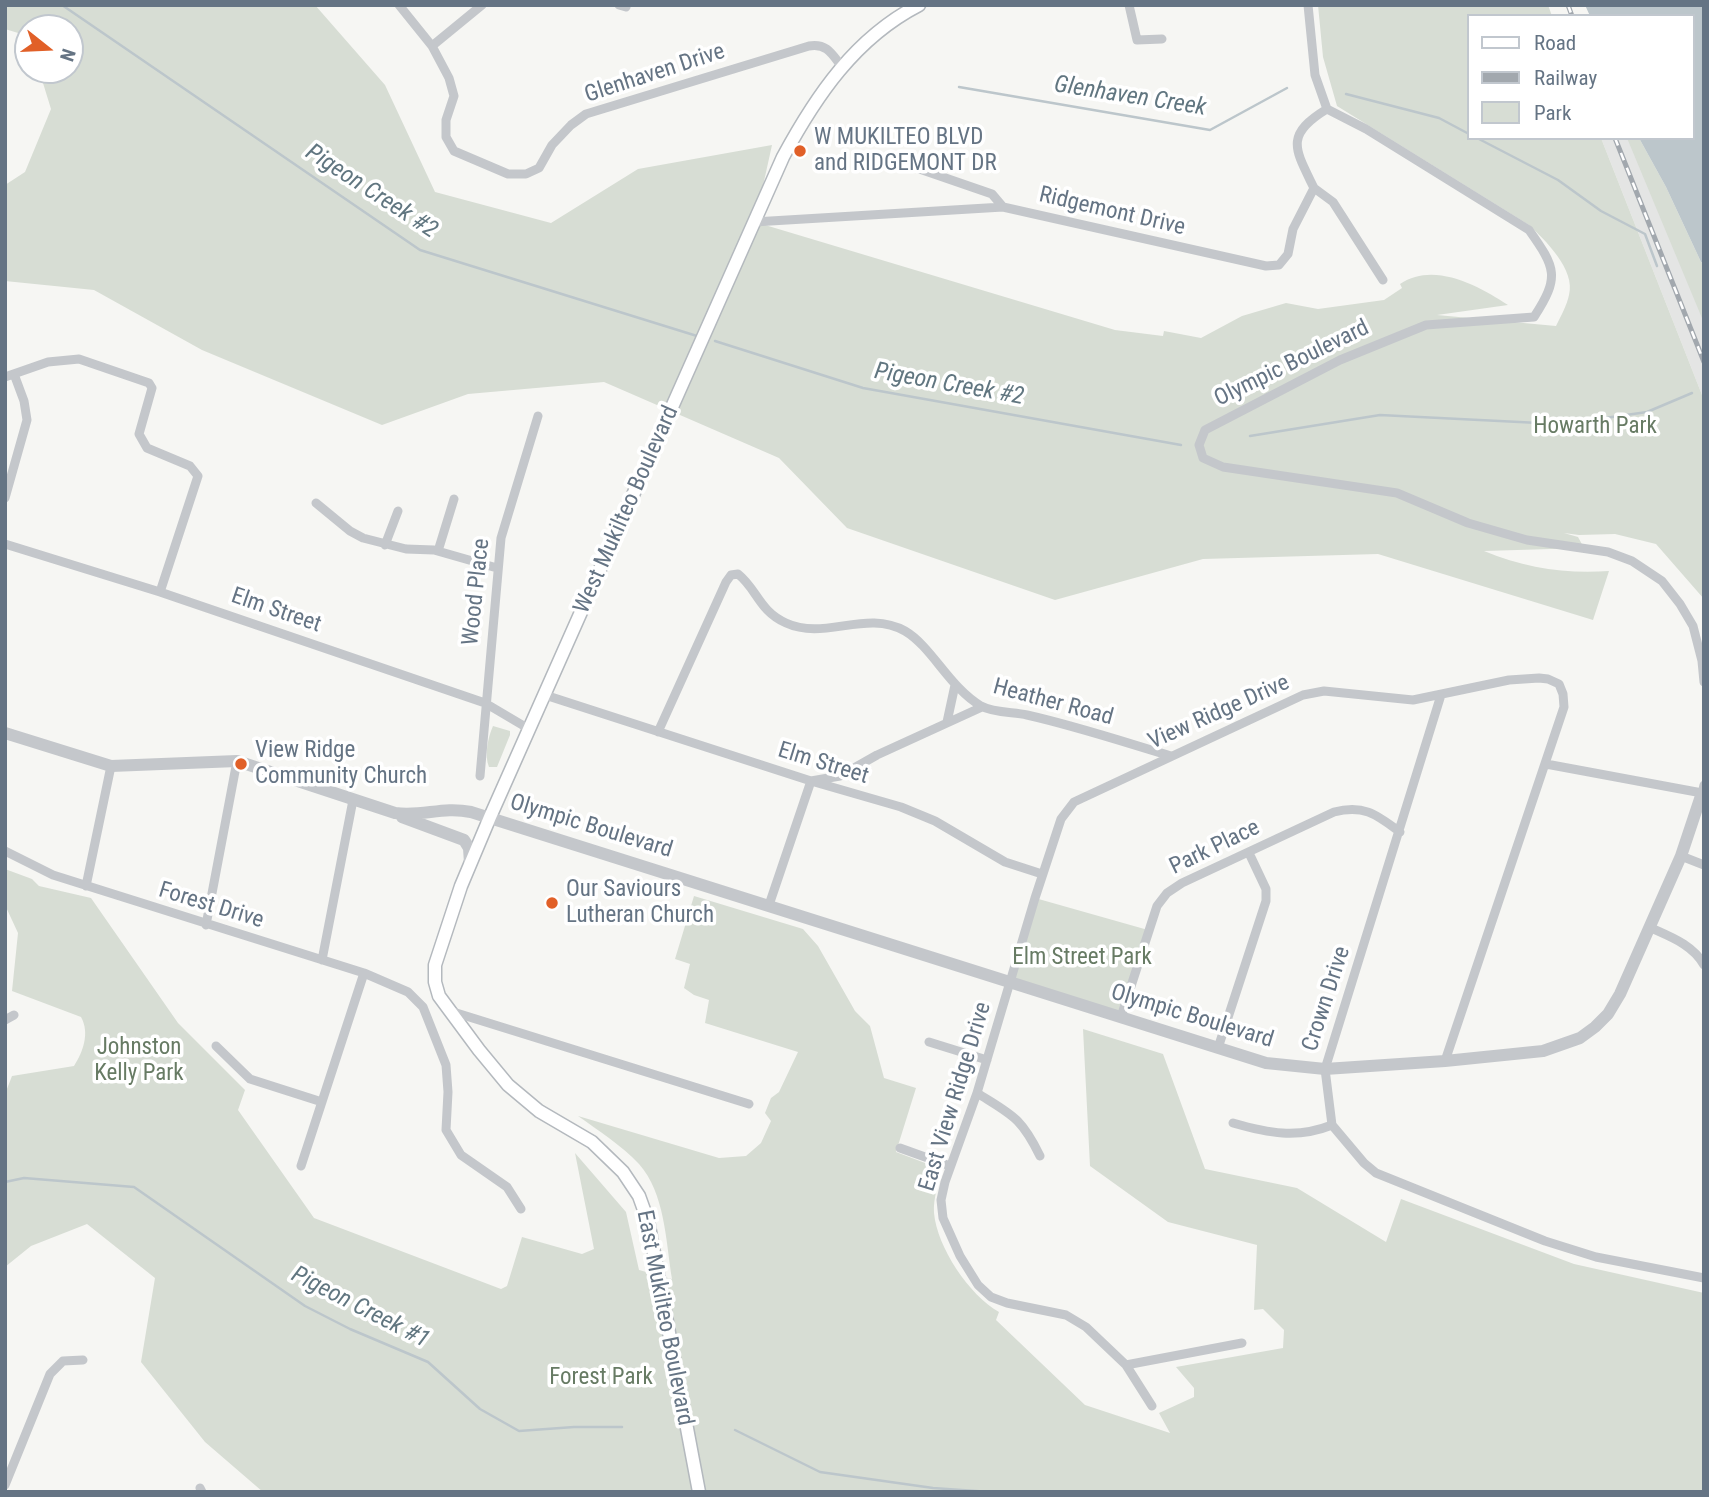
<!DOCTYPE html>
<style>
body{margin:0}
#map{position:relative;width:1709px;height:1497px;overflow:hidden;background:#f6f6f3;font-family:"Roboto Condensed",sans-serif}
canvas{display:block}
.frame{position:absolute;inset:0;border:7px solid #657484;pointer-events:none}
.legend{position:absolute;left:1467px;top:14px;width:228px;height:126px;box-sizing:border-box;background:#fff;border:2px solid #c1c7ce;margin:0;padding:9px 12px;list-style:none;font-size:21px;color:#657484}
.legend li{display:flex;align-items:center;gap:14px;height:35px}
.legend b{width:35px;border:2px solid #c1c7ce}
.north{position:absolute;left:14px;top:14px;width:70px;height:70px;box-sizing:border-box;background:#fff;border:2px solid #c1c7ce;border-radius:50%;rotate:108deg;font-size:19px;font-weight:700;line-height:28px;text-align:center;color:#657484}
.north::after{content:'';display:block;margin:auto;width:24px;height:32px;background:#e16028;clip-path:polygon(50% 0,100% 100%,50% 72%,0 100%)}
</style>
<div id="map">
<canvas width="1709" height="1497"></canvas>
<div class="frame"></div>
<ul class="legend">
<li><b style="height:9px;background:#fff"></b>Road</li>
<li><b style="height:9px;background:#a2a8ae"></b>Railway</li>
<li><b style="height:19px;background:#d7ddd4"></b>Park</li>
</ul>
<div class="north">N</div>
</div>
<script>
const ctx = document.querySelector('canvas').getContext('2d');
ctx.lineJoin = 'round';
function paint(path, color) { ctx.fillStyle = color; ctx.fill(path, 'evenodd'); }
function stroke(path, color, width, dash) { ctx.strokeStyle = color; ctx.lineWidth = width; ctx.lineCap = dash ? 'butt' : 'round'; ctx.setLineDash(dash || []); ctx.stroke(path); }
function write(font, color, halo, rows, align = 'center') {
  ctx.font = font + ' "Roboto Condensed",sans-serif'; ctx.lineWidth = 7; ctx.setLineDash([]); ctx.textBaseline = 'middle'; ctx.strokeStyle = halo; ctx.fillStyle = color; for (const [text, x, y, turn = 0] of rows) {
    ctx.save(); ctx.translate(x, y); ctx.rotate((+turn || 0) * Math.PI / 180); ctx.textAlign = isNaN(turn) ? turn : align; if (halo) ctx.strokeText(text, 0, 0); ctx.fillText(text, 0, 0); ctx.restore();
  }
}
paint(new Path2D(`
 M1601,138h34l69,167v95z`), '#e4e5e4');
paint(new Path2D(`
 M5,5h310l70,80 50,107 116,31 87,-54 134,-24 -17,77 360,108 48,6 1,-5 37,7 41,-22 44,-13 32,6 66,-9 18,-12 -2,-4c34,-23 79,2 108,21l-71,10 119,11c5,-10 11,-21 13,-31 7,-25 -24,-55 -40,-70l-192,-119 -14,-49 -5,-52h230l4,11h-83v122h132l103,262v199l-48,-55 -41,-10 -36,1 -15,-2 14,4 6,11 -100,3c41,17 81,23 125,20l-16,49 -215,-66 -175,5 -148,41 -208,-72 -68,-70 -175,-76 -136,12 -86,31 -180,-75 -108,-60 -89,-9v-96l20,-13 26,-63 -12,-39h31v-42h-42v8l-23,-7z
 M1627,138h12l27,49 35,75 3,1v60z
 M493,726l17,5v4l-13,32h-8c-5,-11 -1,-30 4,-41z
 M5,869l27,10 7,7 52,12 87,125 67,67 -7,20 76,108 187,71 6,-3 15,-49 60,17 12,-5 -19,-96 51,59 13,58 33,9c-6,-37 -7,-86 -33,-115 -18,-19 -40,-33 -61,-48l141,42 27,-2 15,-13 10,-22 -6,-8 6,-15 8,-6 19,-40 -93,-29 4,-23 -15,-5 -10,-7 6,-24 -15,-5 19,-63 109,33 15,17 37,65 15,15 14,52 32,10 -20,64 45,17c-2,14 -8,29 -7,44 3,34 35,82 65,99l-3,8 89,85 85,28 -11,-20 35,-16v-9l-18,-21 107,-19 1,-18 -21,-21 -9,1 3,-65 -89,-23 -78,-56 -7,-137 80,25 42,115 92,19 89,54 15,-43 173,65 130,29v199h-1441l-58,-50 -64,-80 14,-84 -68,-54 -56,22 -26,21v-173l7,-18 62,-10c9,-14 16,-33 7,-49l-69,-26 6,-58 -13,-28z
 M1035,898l113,32 -27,87 -111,-33z`), '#d7ddd4');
paint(new Path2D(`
 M1585,5h119v258l-3,-1 -35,-75 -27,-49h54v-122h-103z`), '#bcc6cb');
stroke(new Path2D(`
 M62,5l358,245 277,86
 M959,87l251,43 77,-42
 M1346,94l93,24 30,16
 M1477,138l81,42 43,31 44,23 12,32
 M715,341l148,47 318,57
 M1250,436l130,-21 159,8 45,-2 63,-9 45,-19
 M5,1182l19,-4 110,9 171,119 45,23 78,33 52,47 39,22 55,-4h48
 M735,1430l85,42 113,16 57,4`), '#bcc6cb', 2.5);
const secondary = new Path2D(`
 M699,1492l-51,-271 -9,-25 -16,-24 -31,-30 -53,-31 -31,-26 -29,-35 -40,-54 -4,-14v-17l26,-79 29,-69 293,-660c33,-61 72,-119 136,-152`);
stroke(secondary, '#b4b9be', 15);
stroke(new Path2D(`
 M399,5l33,41 17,32 5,18 -8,24v17l8,14 54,23h18l13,-6 13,-23 19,-20 15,-11 223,-68c18,-3 23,8 33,21
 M619,5l7,2
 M1129,5l8,35 25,-1
 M1308,5l7,70 12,34 39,20 163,101c27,38 31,47 5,87l-108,8 -86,35 -135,70 -6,15 4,13 20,9 174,26 71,30 59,17 81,12 24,9 30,20 18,23 13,22 9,35 2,21
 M432,46l50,-41
 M902,163l90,31 11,13
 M1314,188l19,14 50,78
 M754,222l249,-15 263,59 13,-1 9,-11 5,-25 21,-41c-19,-39 -30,-53 13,-79
 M5,377l43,-15 31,-3 70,24 3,5 -13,46 8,14 43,18 8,10 -38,116
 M5,498l22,-78 -3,-19 -10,-27
 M316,503l34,28 13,7 43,11 28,1 63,18
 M5,544l155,48 325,111 44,26
 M385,545l13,-34
 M438,551l16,-52
 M545,695l266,86 90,26 34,14 70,41 37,12
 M1441,695l-116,374 7,56 32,38 12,10 169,68 51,16 108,21
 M947,722l8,-37
 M658,732l68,-150 5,-7 7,-1c19,15 21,37 48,49 39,18 80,-14 119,8 27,16 44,56 76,75 13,7 32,6 46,9 49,11 97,27 144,41
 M1546,764l156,29 2,-8
 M480,776l21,-238 37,-122
 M5,851l48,24 311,98 44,19 15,15 23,58 2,27 -2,38 15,25 46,32 14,22
 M1681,856l23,9
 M86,886l25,-120
 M769,905l42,-124 29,-5 37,-21 105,-48
 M206,925l31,-164
 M1651,928c20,9 42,17 53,37
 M322,960l31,-160
 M450,1011l299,93
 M1121,1017l36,-111 10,-13 15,-10 152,-71c30,-8 43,3 66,20
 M5,1020l9,-5
 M929,1042l58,18
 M216,1046l34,33 72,23
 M1218,1048l48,-147v-12l-17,-36
 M977,1093c35,22 44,24 63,63
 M1233,1123c35,10 64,16 99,2
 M900,1148l50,18
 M301,1166l63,-193
 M1126,1365l116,-22
 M1152,1406l-26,-41 -40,-38 -20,-12 -59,-12 -16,-6 -13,-12 -18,-29 -17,-38 -2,-18 4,-18 32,-89 58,-195 26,-79 13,-17 229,-107 21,-4 89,9 96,-20 30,-2 9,1 11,5 4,10 1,13 -119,354
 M5,1485l45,-111 13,-13 20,-1
 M200,1488l2,4`), '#c4c7cb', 9);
stroke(new Path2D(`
 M5,733l106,33 126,-5 158,52c28,4 47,-7 76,-1l795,251 59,6 120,-8 98,-10 37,-13 15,-11 13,-13 12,-20 61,-138 21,-63
 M402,817l62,23 5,8 1,15`), '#c4c7cb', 12);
stroke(secondary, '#fff', 12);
const rail = new Path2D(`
 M1568,5l4,11
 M1615,138l89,224`);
stroke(rail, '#a2a8ae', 5);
stroke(rail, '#fff', 2.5, [8]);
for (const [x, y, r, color] of [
 [800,151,7,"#e16028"],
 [241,764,7,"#e16028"],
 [552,903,7,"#e16028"]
]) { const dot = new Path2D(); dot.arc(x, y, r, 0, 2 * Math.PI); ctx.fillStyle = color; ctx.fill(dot); stroke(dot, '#fff', 2.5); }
write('23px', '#657484', '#fff', [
 ["Glenhaven Drive",655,74,-18],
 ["Ridgemont Drive",1112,212,13],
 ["Olympic Boulevard",1292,364,-26],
 ["West Mukilteo Boulevard",627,510,-66],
 ["Wood Place",477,592,-84],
 ["Elm Street",276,611,19],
 ["Heather Road",1053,703,15],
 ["View Ridge Drive",1219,713,-24],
 ["Elm Street",823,764,17],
 ["Olympic Boulevard",591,827,17],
 ["Park Place",1215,848,-26],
 ["Forest Drive",211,906,17],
 ["Crown Drive",1327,999,-72],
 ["Olympic Boulevard",1192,1017,17],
 ["East View Ridge Drive",956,1097,-73],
 ["East Mukilteo Boulevard",664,1318,79]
]);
write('23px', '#657484', '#fff', [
 ["W MUKILTEO BLVD",814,138],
 ["and RIDGEMONT DR",814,164],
 ["View Ridge",255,751],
 ["Community Church",255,777],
 ["Our Saviours",566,890],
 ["Lutheran Church",566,916]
], 'left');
write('23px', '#677b64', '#fff', [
 ["Howarth Park",1595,427],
 ["Elm Street Park",1082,958],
 ["Johnston",139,1048],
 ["Kelly Park",139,1074],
 ["Forest Park",601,1378]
]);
write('italic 24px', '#617680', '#fff', [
 ["Glenhaven Creek",1130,97,9],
 ["Pigeon Creek #2",371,192,33],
 ["Pigeon Creek #2",949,385,10],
 ["Pigeon Creek #1",360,1308,27]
]);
</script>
